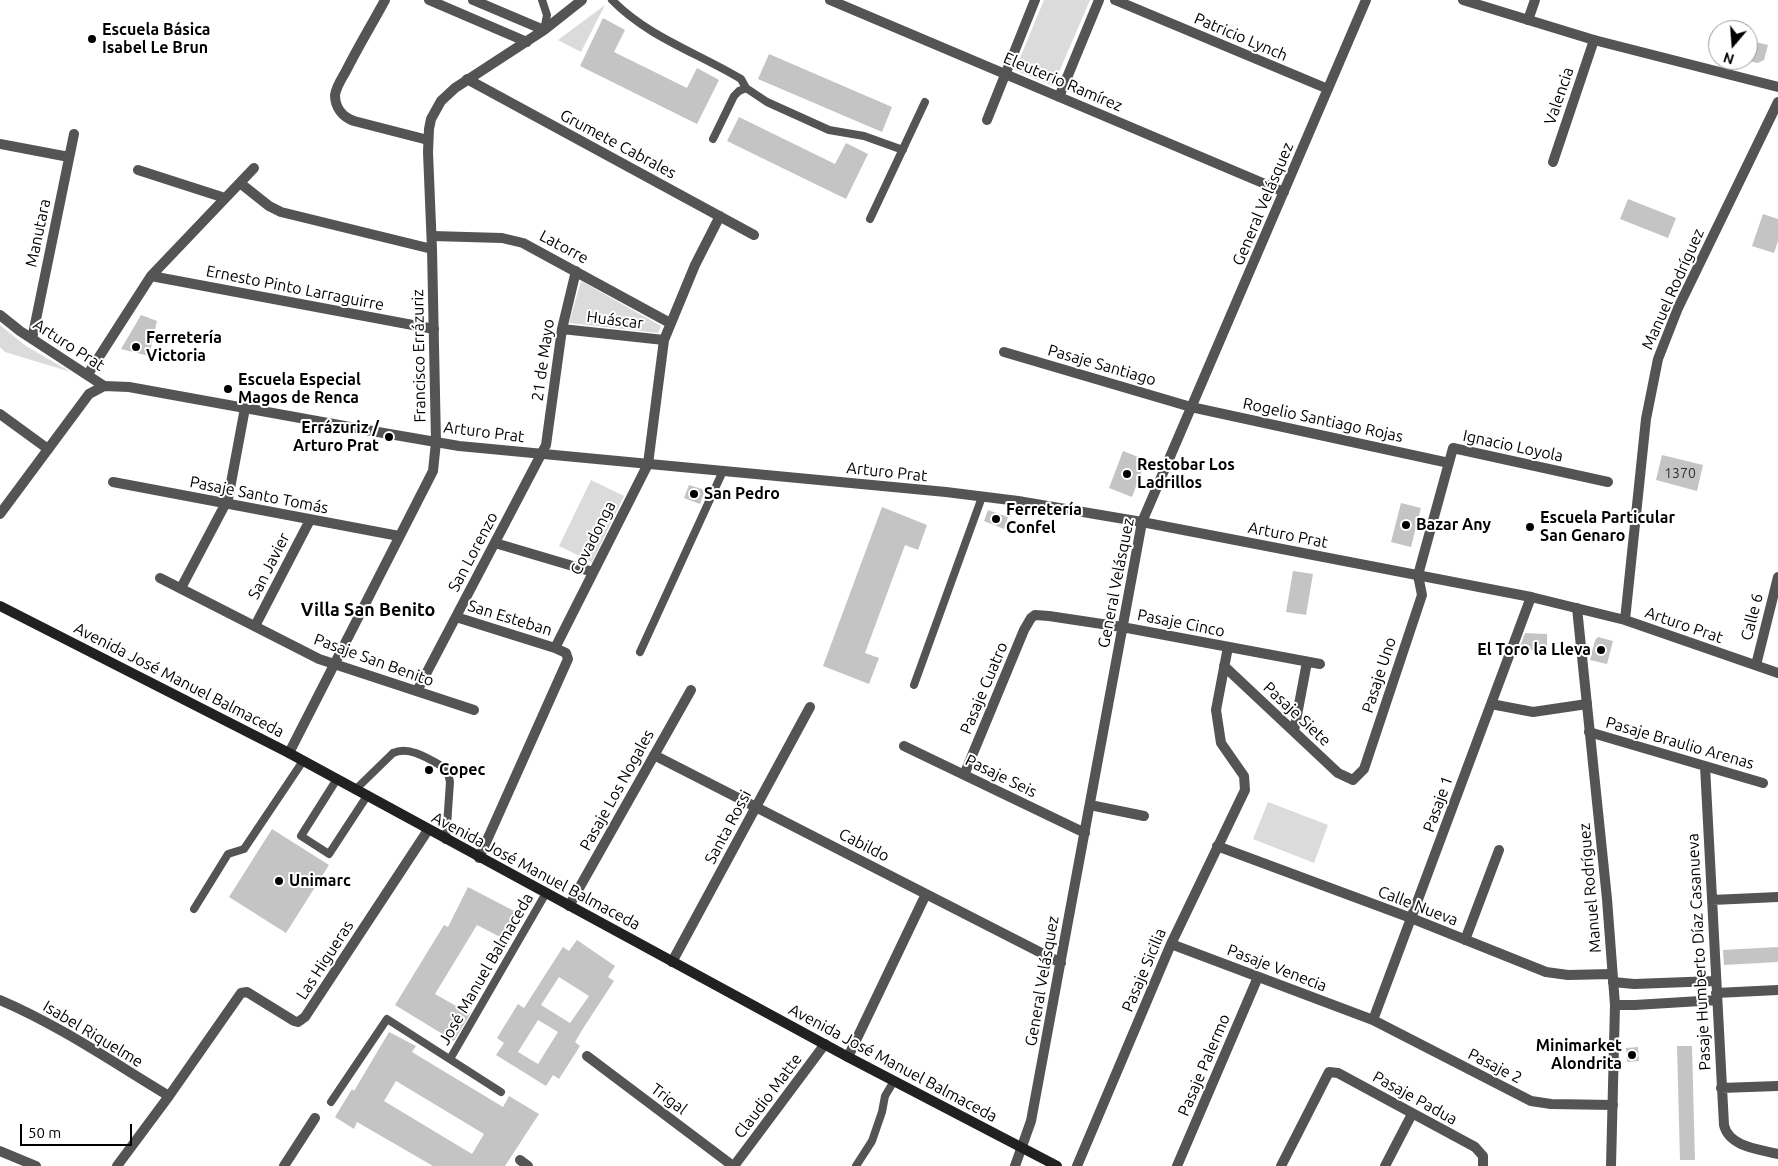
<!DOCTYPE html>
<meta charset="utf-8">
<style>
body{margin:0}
#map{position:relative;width:1778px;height:1166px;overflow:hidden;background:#fff;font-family:Ubuntu,sans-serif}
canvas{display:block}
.north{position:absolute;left:1708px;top:20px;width:50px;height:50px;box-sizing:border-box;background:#fff;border:1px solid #999;border-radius:50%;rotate:198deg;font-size:14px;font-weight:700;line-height:20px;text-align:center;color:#000}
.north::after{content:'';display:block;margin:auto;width:18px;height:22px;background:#000;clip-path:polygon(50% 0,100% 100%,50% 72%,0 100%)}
.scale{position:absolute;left:20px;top:1124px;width:112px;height:22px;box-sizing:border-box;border:2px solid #000;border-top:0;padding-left:6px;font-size:15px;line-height:18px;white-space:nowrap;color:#000;-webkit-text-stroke:4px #fff;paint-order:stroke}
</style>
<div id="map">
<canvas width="1778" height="1166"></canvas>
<div class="north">N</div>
<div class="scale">50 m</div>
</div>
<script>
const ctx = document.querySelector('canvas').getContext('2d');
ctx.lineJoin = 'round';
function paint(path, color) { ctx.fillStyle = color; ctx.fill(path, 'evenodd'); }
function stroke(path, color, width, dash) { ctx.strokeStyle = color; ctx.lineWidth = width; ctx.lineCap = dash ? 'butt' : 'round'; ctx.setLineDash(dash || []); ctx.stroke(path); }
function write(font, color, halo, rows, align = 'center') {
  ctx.font = font + ' Ubuntu,sans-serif'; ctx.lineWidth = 4; ctx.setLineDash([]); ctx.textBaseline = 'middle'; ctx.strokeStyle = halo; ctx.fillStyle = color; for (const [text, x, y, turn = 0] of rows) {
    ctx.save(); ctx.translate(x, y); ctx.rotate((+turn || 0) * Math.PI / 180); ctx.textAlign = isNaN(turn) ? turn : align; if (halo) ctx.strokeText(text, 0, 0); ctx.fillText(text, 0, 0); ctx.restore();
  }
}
paint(new Path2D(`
 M1044,0h46l-37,86 -38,-16z
 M605,5l-24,47 -23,-12z
 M581,281l80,45 -3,7 -89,-10z
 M0,325l26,21 45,26 -66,-20 -5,-5z
 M591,480l33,16 -32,66 -33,-16z
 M1268,802l60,23 -14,38 -61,-24z`), '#dbdbdb');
paint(new Path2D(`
 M603,18l22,12 -11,22 73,36 10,-20 22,12 -22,44 -117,-58z
 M1748,40l20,5 -4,15 -6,3 -10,-2z
 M769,54l123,53 -10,25 -124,-53z
 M739,117l96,47 11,-21 22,11 -22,45 -119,-58z
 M1628,199l48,19 -8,20 -48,-19z
 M1763,214l15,5v22l-4,12 -22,-7z
 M141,315l16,6 -8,35 -28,-7z
 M1123,451l23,9 -14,37 -23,-9z
 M1662,455l41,10 -6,26 -41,-11z
 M689,485l16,5 -5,14 -16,-6z
 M1401,503l20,5 -10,39 -20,-5z
 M882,507l45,18 -9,25 -13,-5 -40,108 14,5 -10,26 -46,-18z
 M988,510l20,7 -4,12 -20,-8z
 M1293,571l20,3 -7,41 -20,-3z
 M1525,633l22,1v16h-26v-6z
 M1598,637l15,4 -6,23 -17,-4 5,-20z
 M272,829l57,36 -43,68 -57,-36z
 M468,887l48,25 -14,26 -25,-13 -42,69 35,20 -16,27 -59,-36 49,-80 4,2z
 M577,940l38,26 -7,11 6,4 -32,49 -7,12 5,4 -21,33 -6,-4 -7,11 -50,-31 8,-12 -7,-5 21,-34 6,4 39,-61 6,4zM559,977l30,19 -19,27 -29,-18zM538,1020l20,12 -20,32 -20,-12z
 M1778,947v15l-54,3 -1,-15z
 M389,1032l27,14 -4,6 91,55 6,-11 30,18 -34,52h-72l-76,-44 -3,7 -19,-12 17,-28 2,2zM396,1081l88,53 -12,20 -88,-53z
 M1677,1046h15l3,114h-15z
 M1638,1047l1,14 -12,1 -1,-14z`), '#c4c4c4');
stroke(new Path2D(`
 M542,0l5,15 -3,15
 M612,0c36,37 86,53 129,79l5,9 21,14 62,28 35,6 39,14
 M713,139l21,-43 5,-5 7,-3
 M870,219l55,-117
 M640,652l83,-181
 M914,685l68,-188
 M337,779l-36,57 28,18 38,-58
 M355,790l38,-37c18,-8 39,8 54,16l3,13 -4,58
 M194,909l34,-55 16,-5 59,-88
 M450,1059l96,-166
 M331,1102l56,-83 114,73
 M856,1166l16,-25 10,-29 3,-16 9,-15`), '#545454', 8);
stroke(new Path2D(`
 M385,0c-13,24 -27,47 -39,71 -4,7 -10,16 -11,24 0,13 8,22 19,26l74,19
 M830,0l454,192
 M1115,0l213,89
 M1528,20l7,-20
 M467,79l287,156
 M1059,97l40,-97
 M987,120l48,-120
 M0,144l69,13
 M1553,162l41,-122
 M138,170l87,28
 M240,183l29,23 12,6 151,37
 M432,236l70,2 21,5 147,80
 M151,276l283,53
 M0,315l20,16 84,55
 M562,329l102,11
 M32,339l42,-205
 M1004,352l187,55 258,56
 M88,374l63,-98 103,-108
 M0,414l48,35
 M113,482l286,54
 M495,543l98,29
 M160,578l159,81 155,51
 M181,588l47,-89 17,-91
 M456,617l99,31 11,5 2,6 -89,199
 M255,626l55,-106
 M555,648l93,-184 16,-124 31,-75 25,-49
 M1756,665l22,-88
 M1224,666l114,107 15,7 11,-11 58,-174 -4,-20 35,-127 155,34
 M417,691l129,-246 16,-116 14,-58
 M1491,704l42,8 54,-8
 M1294,731l13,-69
 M1589,732l174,51
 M904,746l181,87
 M654,755l407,208
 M1705,766l19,359c5,22 35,24 54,29
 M964,775l60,-145 7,-12 4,-3 14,1 73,11 198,37
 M1090,805l54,11
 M1217,846l194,72 135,54 22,3 44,-1
 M1712,900l66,-3
 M569,906l122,-216
 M1465,940l34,-90
 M1171,944l202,76 158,81 20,3 62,1
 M672,962l138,-255
 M1613,982l21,2 81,-3
 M1716,993l62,-3
 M0,1000c59,25 114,63 169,96
 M1615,1005h20l82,-5
 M1373,1020l158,-423
 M587,1056l146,110
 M848,1057l78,-163
 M1721,1088l57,-2
 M0,1151l36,15
 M520,1160l8,6
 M117,1166l52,-70 72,-103 6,-1 47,29 4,1 7,-5 123,-187
 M284,1166l31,-48
 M734,1166l91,-122
 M1015,1166l16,-45 111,-599 224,-522
 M1077,1166l94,-222 74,-154 -1,-14 -23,-33 -5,-33 12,-63
 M1177,1166l81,-189
 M1281,1166l48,-94 9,1 137,74 8,9v10
 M1385,1166l27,-52`), '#545454', 10);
stroke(new Path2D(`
 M429,0l98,42
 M473,0l71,30
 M1463,0l131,40 184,47
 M0,514l89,-120 15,-8 25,1 243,44 87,15 487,46 72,9 124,21 389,75 94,23 153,53
 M1577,608l30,291 8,106 -4,161
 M1625,620l21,-201 12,-60 20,-51 100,-206
 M289,753l144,-282 3,-29 -4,-193 -4,-97 1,-23 2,-10 10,-18 14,-13 89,-58 38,-30`), '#545454', 10);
stroke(new Path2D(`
 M0,606l289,147 559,304 209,109`), '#212121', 10);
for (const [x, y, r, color] of [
 [92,39,5,"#000"],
 [136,347,5,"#000"],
 [228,389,5,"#000"],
 [389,437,5,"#000"],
 [1127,474,5,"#000"],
 [694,494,5,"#000"],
 [996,519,5,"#000"],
 [1406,525,5,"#000"],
 [1530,527,5,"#000"],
 [1601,650,5,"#000"],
 [429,770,5,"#000"],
 [279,881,5,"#000"],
 [1632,1055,5,"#000"]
]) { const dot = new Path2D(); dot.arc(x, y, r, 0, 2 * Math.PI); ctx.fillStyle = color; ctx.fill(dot); stroke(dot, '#fff', 2); }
write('14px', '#313131', null, [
 ["1370",1680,473]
]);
write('bold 16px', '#000', '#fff', [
 ["Escuela Básica",102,30],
 ["Isabel Le Brun",102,48],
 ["Ferretería",146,338],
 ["Victoria",146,356],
 ["Escuela Especial",238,380],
 ["Magos de Renca",238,398],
 ["Errázuriz /",379,428,"right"],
 ["Arturo Prat",379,446,"right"],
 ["Restobar Los",1137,465],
 ["Ladrillos",1137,483],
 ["San Pedro",704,494],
 ["Ferretería",1006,510],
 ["Confel",1006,528],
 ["Escuela Particular",1540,518],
 ["San Genaro",1540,536],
 ["Bazar Any",1416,525],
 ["El Toro la Lleva",1591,650,"right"],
 ["Copec",439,770],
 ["Unimarc",289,881],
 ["Minimarket",1622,1046,"right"],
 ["Alondrita",1622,1064,"right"]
], 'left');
write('16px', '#000', '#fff', [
 ["Patricio Lynch",1241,37,23],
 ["Eleuterio Ramírez",1063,82,23],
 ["Valencia",1559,96,-71],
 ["Grumete Cabrales",618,144,28],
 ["General Velásquez",1263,204,-67],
 ["Manutara",38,233,-78],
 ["Latorre",564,247,28],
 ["Ernesto Pinto Larraguirre",295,288,11],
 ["Manuel Rodríguez",1673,289,-66],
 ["Huáscar",615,320,7],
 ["Arturo Prat",69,345,33],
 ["Francisco Errázuriz",419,356,-91],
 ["21 de Mayo",543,360,-82],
 ["Pasaje Santiago",1102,365,16],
 ["Rogelio Santiago Rojas",1323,420,12],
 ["Arturo Prat",484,432,7],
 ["Ignacio Loyola",1513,446,12],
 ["Arturo Prat",887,472,6],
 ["Pasaje Santo Tomás",259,495,11],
 ["Arturo Prat",1288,535,11],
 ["Covadonga",593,538,-63],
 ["San Lorenzo",473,552,-62],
 ["San Javier",269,566,-63],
 ["General Velásquez",1116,583,-79],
 ["Calle 6",1752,617,-76],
 ["San Esteban",510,618,17],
 ["Pasaje Cinco",1181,623,11],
 ["Arturo Prat",1684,625,19],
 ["Pasaje San Benito",374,660,20],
 ["Pasaje Uno",1379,675,-72],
 ["Avenida José Manuel Balmaceda",179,680,27],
 ["Pasaje Cuatro",984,688,-67],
 ["Pasaje Siete",1297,714,43],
 ["Pasaje Braulio Arenas",1680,743,16],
 ["Pasaje Seis",1001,776,26],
 ["Pasaje Los Nogales",617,790,-61],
 ["Pasaje 1",1438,804,-70],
 ["Santa Rossi",728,827,-62],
 ["Cabildo",864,845,27],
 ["Avenida José Manuel Balmaceda",536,871,28],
 ["Manuel Rodríguez",1590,888,-95],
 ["Calle Nueva",1418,906,21],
 ["Pasaje Humberto Díaz Casanueva",1699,952,-93],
 ["Las Higueras",325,960,-57],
 ["Pasaje Venecia",1277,968,21],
 ["José Manuel Balmaceda",486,969,-60],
 ["Pasaje Sicilia",1144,970,-67],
 ["General Velásquez",1042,981,-80],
 ["Isabel Riquelme",93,1034,31],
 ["Avenida José Manuel Balmaceda",893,1063,28],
 ["Pasaje Palermo",1204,1065,-67],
 ["Pasaje 2",1495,1066,27],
 ["Claudio Matte",768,1096,-53],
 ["Pasaje Padua",1415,1098,29],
 ["Trigal",669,1099,37]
]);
write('bold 18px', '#000', '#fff', [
 ["Villa San Benito",368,610]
]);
</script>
